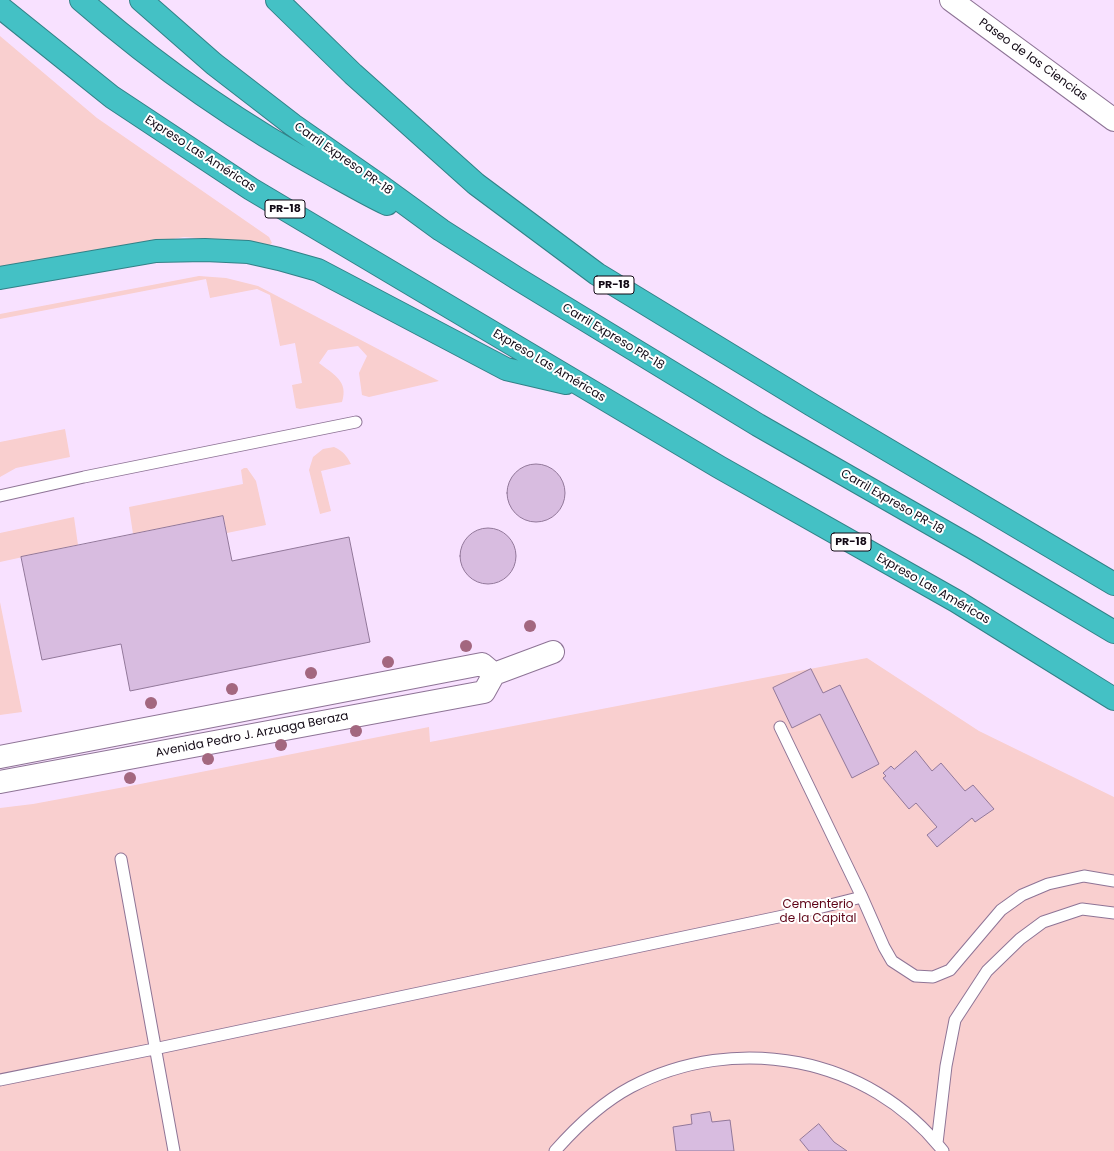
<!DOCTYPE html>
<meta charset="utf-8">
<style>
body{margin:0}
canvas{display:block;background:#f8e1ff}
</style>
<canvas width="1114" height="1151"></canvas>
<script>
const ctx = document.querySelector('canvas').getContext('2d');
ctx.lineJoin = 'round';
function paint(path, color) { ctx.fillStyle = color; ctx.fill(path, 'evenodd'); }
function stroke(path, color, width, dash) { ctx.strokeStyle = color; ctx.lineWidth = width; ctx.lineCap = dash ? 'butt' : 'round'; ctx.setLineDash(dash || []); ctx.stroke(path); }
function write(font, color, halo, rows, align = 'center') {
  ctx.font = font + ' Poppins,sans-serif'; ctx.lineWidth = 4; ctx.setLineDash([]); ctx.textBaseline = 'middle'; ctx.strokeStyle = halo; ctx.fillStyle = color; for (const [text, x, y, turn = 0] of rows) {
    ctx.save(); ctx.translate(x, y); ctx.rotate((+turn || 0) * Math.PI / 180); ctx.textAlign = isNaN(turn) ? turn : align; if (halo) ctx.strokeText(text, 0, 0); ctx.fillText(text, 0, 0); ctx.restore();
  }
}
paint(new Path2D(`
 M0,36l97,82 172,119 3,6 -6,5 -20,-6 -62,-5 -184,32z
 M199,276l27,2 32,8 181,95 -70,16 -7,-2 -3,-22 8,-17 -9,-10 -30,4 -9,13c14,11 30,18 23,39l-42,7 -4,-1 -4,-23 10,-2 -7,-40 -15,3 -10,-51 -13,-6 -47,9 -4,-19 -206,40v-5z
 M65,429l5,28 -54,11 -16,9v-35z
 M334,447c9,4 13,9 17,17l-30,7 10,40 -11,3 -11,-44 4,-13 10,-8z
 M244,468h3l9,13 10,44 -39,8 -4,-17 -90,18 -4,-27 114,-23 -2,-14z
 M74,517l4,28 -78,17v-29z
 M0,602l22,110 -22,3z
 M867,658l112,73 135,66v354h-1114v-343l33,-4 97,-18 299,-59 1,15z`), '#f9cfcf');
const building = new Path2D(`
 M507 493a29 29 0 1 1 58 0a29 29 0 1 1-58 0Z
 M223,516l9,45 117,-24 21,105 -240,49 -9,-47 -79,16 -21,-103z
 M460 556a28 28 0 1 1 56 0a28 28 0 1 1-56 0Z
 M811,669l12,24 17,-8 39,79 -27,14 -32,-64 -28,14 -19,-40z
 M916,751l16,20 9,-8 24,28 8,-6 21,24 -19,13 -3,-4 -35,29 -10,-12 10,-8 -21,-24 -7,6 -26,-31 3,-2 -3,-3 8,-7 3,3z
 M710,1112l2,10 18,-2 4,31h-58l-3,-24 19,-3 -1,-9z
 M819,1124l15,18 13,9h-38l-9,-11z`);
paint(building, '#d8bce0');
stroke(building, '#92789a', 1);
const lane = new Path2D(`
 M0,496l84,-19 272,-55
 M780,727l82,170 22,50 8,14 23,15 18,1 17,-7 51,-60 21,-15 26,-11 36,-8 30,5
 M121,859l53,292
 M0,1080l154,-31 648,-137 60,-15
 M937,1143l9,-77 9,-46 32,-49 33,-32 23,-17 39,-13 32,4
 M555,1151c22,-25 46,-48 76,-64 105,-55 238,-31 312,64`);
const street = new Path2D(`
 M951,0l163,120
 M0,757l482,-93 12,10
 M0,782l484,-90 10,-18 59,-22`);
const highway = new Path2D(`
 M81,0c77,67 160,125 250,174 18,10 37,21 56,30
 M141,0l73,64 79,61 89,62 59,43 77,49 240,146 215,123 141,84
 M277,0l76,74 123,110 121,90 215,131 302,179
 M0,7l112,90 139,92 468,278 237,134 158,98
 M0,278l156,-27 49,-1 43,2 31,7 39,11 188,99 60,14`);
stroke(lane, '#8e7496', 13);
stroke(street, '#8e7496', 24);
stroke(highway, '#328187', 24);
stroke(lane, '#fff', 11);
stroke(street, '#fff', 22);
stroke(highway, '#44c1c5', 22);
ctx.fillStyle = '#a3677f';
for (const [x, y] of [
 [530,626],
 [466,646],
 [388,662],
 [311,673],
 [232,689],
 [151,703],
 [356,731],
 [281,745],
 [208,759],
 [130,778]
]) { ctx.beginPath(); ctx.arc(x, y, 6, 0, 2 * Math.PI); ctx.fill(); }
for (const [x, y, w] of [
 [285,209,40],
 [614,285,40],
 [851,542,40]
]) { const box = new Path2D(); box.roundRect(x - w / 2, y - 9, w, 18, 3); ctx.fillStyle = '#fff'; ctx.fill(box); stroke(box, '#120915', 1); }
write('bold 11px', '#120915', null, [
 ["PR-18",285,209],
 ["PR-18",614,285],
 ["PR-18",851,542]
]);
write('12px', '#120915', '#fff', [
 ["Paseo de las Ciencias",1033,60,36],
 ["Expreso Las Américas",200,154,33],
 ["Carril Expreso PR-18",343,159,35],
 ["Carril Expreso PR-18",613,337,31],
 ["Expreso Las Américas",549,366,31],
 ["Carril Expreso PR-18",892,502,30],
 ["Expreso Las Américas",933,589,30],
 ["Avenida Pedro J. Arzuaga Beraza",252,735,-11]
]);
write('12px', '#5e0417', '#fff', [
 ["Cementerio",818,905],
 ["de la Capital",818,919]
]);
</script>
